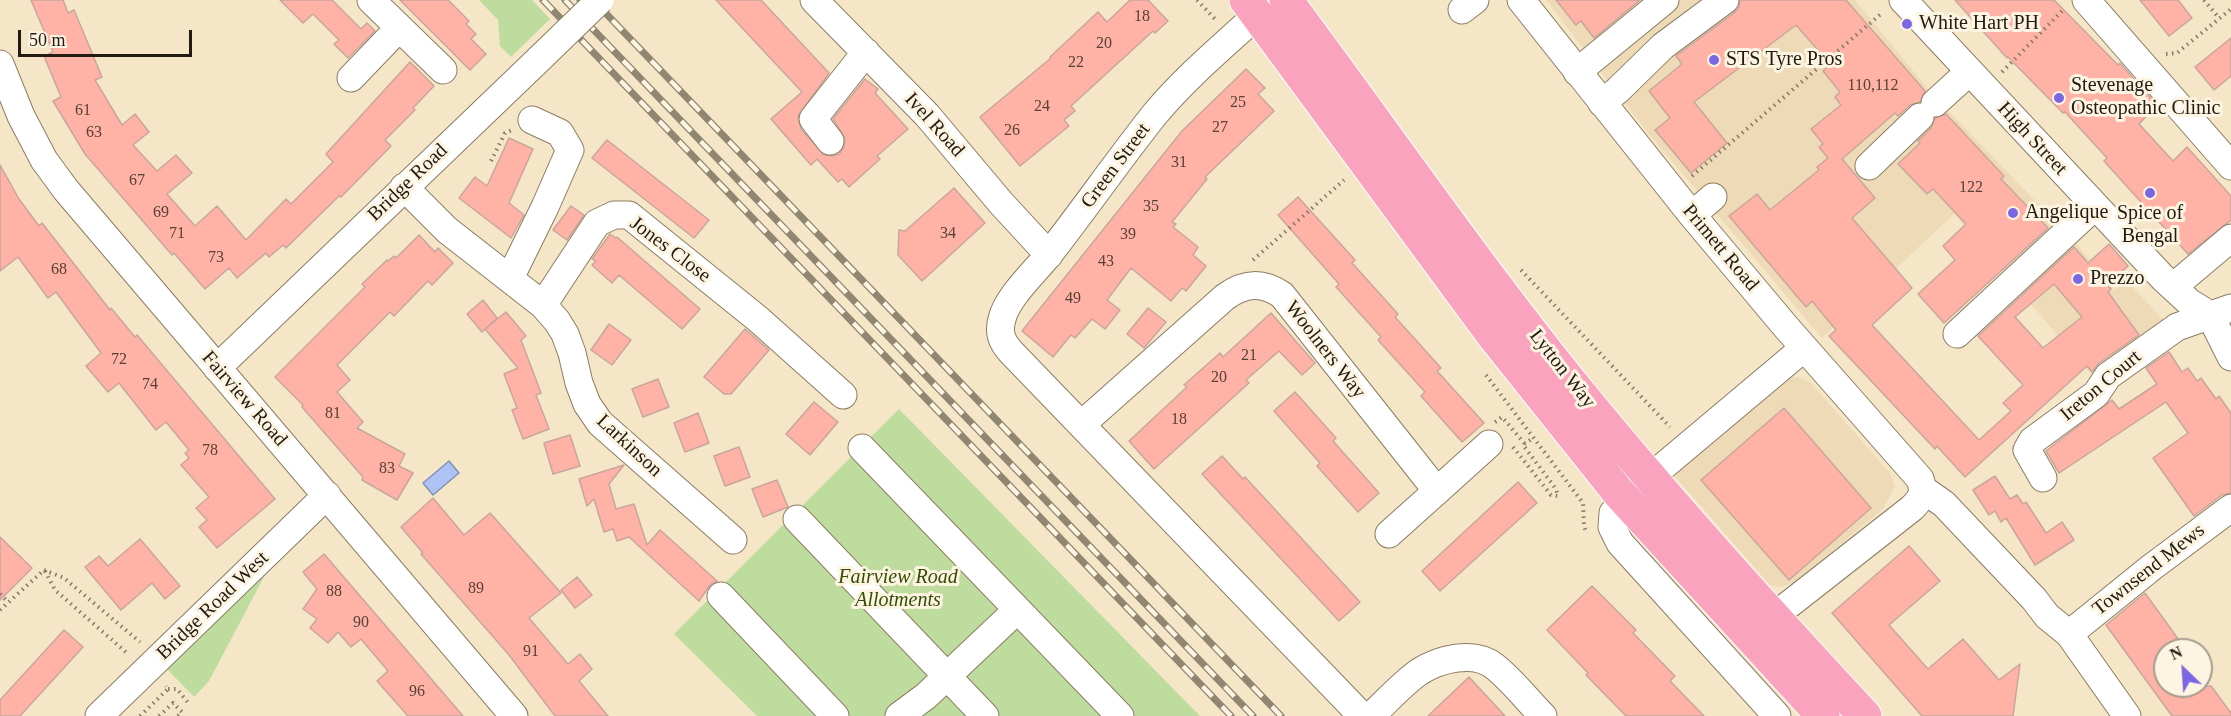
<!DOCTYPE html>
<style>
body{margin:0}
#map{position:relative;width:2231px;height:716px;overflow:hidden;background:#f5e6c8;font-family:"Times New Roman",serif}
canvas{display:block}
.north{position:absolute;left:2153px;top:638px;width:60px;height:60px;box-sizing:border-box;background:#fdf4e2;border:2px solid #a59d8e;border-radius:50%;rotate:335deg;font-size:16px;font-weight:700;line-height:24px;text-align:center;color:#211b11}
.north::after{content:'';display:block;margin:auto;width:21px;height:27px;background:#7b67e2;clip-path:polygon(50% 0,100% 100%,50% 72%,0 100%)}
.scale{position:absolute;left:18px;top:30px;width:174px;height:27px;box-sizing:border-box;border:3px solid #211b11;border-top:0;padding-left:8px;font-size:18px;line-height:21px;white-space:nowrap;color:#211b11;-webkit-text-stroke:4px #fdf4e2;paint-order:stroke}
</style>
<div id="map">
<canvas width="2231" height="716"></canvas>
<div class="north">N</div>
<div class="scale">50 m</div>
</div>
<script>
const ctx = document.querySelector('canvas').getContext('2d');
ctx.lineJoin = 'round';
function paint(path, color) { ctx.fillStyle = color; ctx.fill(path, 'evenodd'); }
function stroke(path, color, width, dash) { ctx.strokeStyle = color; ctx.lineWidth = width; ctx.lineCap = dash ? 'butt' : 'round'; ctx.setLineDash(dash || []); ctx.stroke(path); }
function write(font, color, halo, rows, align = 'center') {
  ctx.font = font + ' "Times New Roman",serif'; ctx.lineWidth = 6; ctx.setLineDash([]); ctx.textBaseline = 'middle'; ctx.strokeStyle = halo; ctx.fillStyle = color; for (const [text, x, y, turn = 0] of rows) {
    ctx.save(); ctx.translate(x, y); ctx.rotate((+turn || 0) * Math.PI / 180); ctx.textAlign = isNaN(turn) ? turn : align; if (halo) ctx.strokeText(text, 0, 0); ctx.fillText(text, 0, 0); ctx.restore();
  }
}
paint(new Path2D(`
 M1546,0h309l78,95 142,147 39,48 14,-8 39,42 -72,55 -141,-165 -132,124 -174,-205z
 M1791,377l10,1 10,5 79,90 5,13 -12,23 -88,73 -15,5 -10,-2 -96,-110z`), '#eedab6');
paint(new Path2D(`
 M479,0h53l18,19 -39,38 -11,-11 -2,-26z
 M899,409l301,307h-443l-83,-82z
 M266,573l-57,108 -15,16 -27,-28z`), '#bedc9d');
const water = new Path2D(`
 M449,461l10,12 -26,22 -10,-12z`);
paint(water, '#acc3f4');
stroke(water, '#8291b0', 1.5);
const building = new Path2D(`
 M31,0h32l5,13 6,-3 28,67 -7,3 27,45 13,-11 14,18 -16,13 24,26 19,-16 16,18 -25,21 28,32 22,-20 29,34 40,-41 5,5 42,-42 -7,-8 84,-92 24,24 -21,22 2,2 -30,30 6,6 -50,51 -2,-1 -53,52 -3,-3 -14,12 -3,-4 -29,25 -8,-10 -24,21 -31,-36 -2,2 -87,-101 -32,-53 8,-4 -17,-41 9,-4z
 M280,0h52l29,29 6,-6 8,8 -27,27 -14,-14 5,-4 -26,-26 -10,9z
 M400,0h48l21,21 -3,3 10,10 -5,5 15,15 -16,16z
 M716,0h45l68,73 -31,43 3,13 23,26 9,1 6,-2 5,-7 1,-9 -12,-19 32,-40 13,10 -3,4 33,36 -31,27 3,3 -31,28 -7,-8 -4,3 -21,-23 -6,6 -40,-46 31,-27z
 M1130,0h18l20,21 -13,12 -2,-2 -82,75 4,5 -11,9 5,6 -49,40 -40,-49 71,-59 -1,-1 48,-45 9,10z
 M1556,0h84l-46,38 -13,-17 -5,4z
 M1740,0h106l79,91 -5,11 -10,3 -12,11 -3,-3 -53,46 33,39 -23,20 60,70 -40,37 107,115 32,-29 -8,-8 20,-18 -45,-49 96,-89 14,16 21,-19 19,22 -21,19 4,4 -3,3 31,43 -40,28 -7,9 -5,-6 -122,111 -28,-31 -2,3 -106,-113 7,-6 -24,-29 -6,6 -77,-91 28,-22 13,16 49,-40 -2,-3 11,-9 -9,-11 4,-3 -12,-15 30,-24 -6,-8 5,-5 -17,-21 7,-7 -34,-39 -102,77 33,41 -36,30 -36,-43 15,-12 -21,-27 33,-27 -6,-8 58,-43 5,-6zM2054,284l28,33 -39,31 -28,-31z
 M1955,0h99l64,65 2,-2 37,42 -18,19 34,37 14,-14 44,49v24l-43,34 -84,-93 3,-3 -42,-46 -2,1 -55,-56 -1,1z
 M2140,0h38l14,18 -23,18z
 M2231,38v38l-17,14 -19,-23z
 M1246,69l19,19 -7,6 16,17 -69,66 2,2 -35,43 4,2 -3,3 25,20 -5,8 13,11 -20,25 -4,-3 -11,13 -40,-33 -24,32 13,10 -15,19 -13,-10 -17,19 -4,-3 -18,22 -31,-26 160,-200z
 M1946,114l58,62 -3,3 47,49 -104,95 -26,-29 37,-34 -12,-14 23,-22 -33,-35 -6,5 -29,-30 22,-21 -2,-2 13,-13 4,-10z
 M509,138l24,11 -24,54 15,12 -13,23 -52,-40 16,-21 12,9z
 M607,140l102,80 -15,18 -102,-80z
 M0,165l19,34 20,27 3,-3 68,87 1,-2 24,29 2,-2 138,164 -58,49 -18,-21 8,-7 -11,-12 13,-11 -28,-32 8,-7 -4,-5 4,-3 -23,-28 -10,8 -37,-47 -11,9 -22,-26 15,-13 -45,-61 -8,6 -30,-41 -18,14z
 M954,188l31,35 -63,58 -24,-26 1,-25 6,1z
 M1298,197l57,63 -3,3 46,51 -3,3 46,51 -4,3 47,52 -22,19 -41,-46 4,-4 -47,-52 3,-3 -45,-50 3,-3 -61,-69z
 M571,206l13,9 -17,25 -14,-10z
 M610,234l6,4 1,-1 83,72 -18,20 -63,-54 -7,8 -20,-18 4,-4 -4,-2z
 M419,235l16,17 3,-4 15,15 -21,22 -4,-4 -34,35 -4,-4 -53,53 13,15 -13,12 26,30 -6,6 48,26 -6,12 14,7 -16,27 -35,-20 1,-3 -61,-70 1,-2 -28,-28 90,-90 -3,-3 25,-24 1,1 6,-5 2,2z
 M483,300l14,18 -15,14 -15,-18z
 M1148,308l18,14 -22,26 -17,-14z
 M506,312l20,24 -5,4 20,53 -5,2 13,34 -26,10 -11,-29 5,-2 -13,-34 14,-6 -33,-39z
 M1271,313l44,50 -13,12 -23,-24 -33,29 3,3 -95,86 -25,-28 58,-54 -3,-2 36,-32 3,4z
 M609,324l22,16 -19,25 -21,-15z
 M745,329l24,21 -38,44h-7l-20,-17z
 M2169,352l13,20 6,-4 9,13 4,-3 15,21 3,-3 12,17v80l-9,2 -28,21 -41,-58 35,-25 -22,-31 -107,71 -13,-22 66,-51 7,9 38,-25 -11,-16z
 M658,379l11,28 -26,10 -11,-28z
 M1295,392l41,46 -3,3 46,52 -21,19 -41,-46 3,-3 -46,-52z
 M814,402l24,20 -28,33 -24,-21z
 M1784,408l87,100 -82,72 -88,-100z
 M698,413l11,30 -24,9 -11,-29z
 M570,435l10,31 -27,8 -9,-31z
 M739,447l11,30 -25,9 -11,-30z
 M1222,456l21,23 2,-2 115,125 -21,19 -137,-147z
 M624,465l-15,19 7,25 18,-5 13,41 13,-15 57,51 -7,4 -11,16 -70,-64 -12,4 -4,-12 -9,3 -10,-33 -7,7 -8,-27z
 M1995,476l15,23 7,-4 6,9 3,-2 20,31 16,-11 12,18 -39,25 -29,-47 -5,4 -6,-11 -6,4 -16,-25z
 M777,480l11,27 -25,10 -11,-28z
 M1518,482l19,21 -97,88 -18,-20z
 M433,498l31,37 26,-22 71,80 -32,25 39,46 12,-10 12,15 -13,12 29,35h-53l-46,-61 -88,-101 2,-1 -22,-26z
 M0,537l32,31 -32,32z
 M140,539l40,47 -15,13 -13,-16 -31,27 -36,-43 14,-11 9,10z
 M1909,546l31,35 -51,44 39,44 35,-30 36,41 21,-16 -7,52h-91l-90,-103z
 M324,554l73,85 66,77h-55l-31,-35 11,-10 -27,-32 -10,8 -13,-15 -10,11 -18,-15 7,-9 -14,-10 14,-20 -14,-17z
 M577,577l15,18 -17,13 -14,-18z
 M1592,586l44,44 -3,3 42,43 -5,5 34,35h-78l-40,-41 2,-2 -41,-43z
 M2145,593l41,57h-21v36h46l20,27v3h-59l-66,-91z
 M64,630l19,17 -63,69h-20v-16z
 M1469,677l36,39h-77z`);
paint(building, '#ffb2a5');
stroke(building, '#c8a69f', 1.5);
const minor = new Path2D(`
 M371,0l72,70
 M814,0l113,115 74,88 48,52
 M1521,0l171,215 94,112 134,152c5,14 2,19 -8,29l-139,109
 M1903,0l260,278 26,24 21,13 21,42
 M2086,0l145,166
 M1462,10l13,-10
 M1257,15c-35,32 -72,63 -102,99 -36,45 -69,93 -105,139 -14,18 -43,44 -48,66 -4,14 0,23 9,33l351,364
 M0,64l21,52 23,44 22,30 448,526
 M1577,72l88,-72
 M351,78l48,-50
 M1602,103l16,-13 45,-44 62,-46
 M1935,103l34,-31
 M830,141l-17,-22 53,-67
 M1869,166l51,-49
 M404,187l43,43 96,75 14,16 8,13 7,19 7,30 8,21 13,19 133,117
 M1692,215l21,-18
 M510,278l35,-71 25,-57 -10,-17 -28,-13
 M2173,287l58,-49
 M543,305l54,-82 17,-8h15l129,104 85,76
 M1957,334l138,-128
 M217,368l318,-305
 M1082,424l143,-127c19,-14 37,-16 57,-2l155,196 52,-47
 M862,448l258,268
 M1654,474l150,-126
 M2043,478l-16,-28 5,-9 64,-47 12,-18 69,-49 54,-19
 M1924,490l20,14 90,95 13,17 22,18 58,82
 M1613,513l-1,14 8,16 157,173
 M797,519l188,197
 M1389,534l48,-43
 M721,596l114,120
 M2069,634l83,-67 79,-59
 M99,716l228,-221
 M899,716l27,-20 91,-86
 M1371,716c15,-14 31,-32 48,-44 20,-13 55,-22 75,-6 18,14 33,34 49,50`);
const major = new Path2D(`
 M1246,0l246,334 126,158 205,224
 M1286,0c97,130 189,264 291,390 92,113 189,220 288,326`);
stroke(minor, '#8b7d62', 29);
stroke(major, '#fff', 35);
stroke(new Path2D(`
 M1197,0l18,19
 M2204,0l15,18
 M2166,54l11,-1 54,-44
 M2002,72l62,-63
 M491,161l14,-28 7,-3
 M1692,176l190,-163
 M1253,260l91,-80
 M1521,270l149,157
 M1486,375l97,128 1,23 2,6
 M1495,422l7,-5 23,27
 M1513,447l38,48 7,1 -2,-7 -33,-44 10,-7
 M44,570l20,8 76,64
 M45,571l10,19 73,64
 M0,594l8,8
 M0,610l44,-40
 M168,689h9l13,16
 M140,716l28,-27 -2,-3
 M159,716l14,-13 9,9 -4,4`), '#847a66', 4, [1.5, 4.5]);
stroke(minor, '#fff', 27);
stroke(major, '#faa3be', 33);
const rail = new Path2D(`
 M543,0l688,716
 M565,0l688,716
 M580,0l17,17
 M593,0l688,716`);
stroke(rail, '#908671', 7);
stroke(rail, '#fdf4e2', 4.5, [14]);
const minorBridge = new Path2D(`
 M535,63l65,-63`);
stroke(minorBridge, '#8b7d62', 29, []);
stroke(minorBridge, '#fff', 27);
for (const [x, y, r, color] of [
 [1907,24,6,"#7b67e2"],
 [1714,60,6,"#7b67e2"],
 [2059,98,6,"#7b67e2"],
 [2150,193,6,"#7b67e2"],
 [2013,213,6,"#7b67e2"],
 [2078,279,6,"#7b67e2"]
]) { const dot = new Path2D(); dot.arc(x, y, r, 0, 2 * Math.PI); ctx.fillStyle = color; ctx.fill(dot); stroke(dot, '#fdf4e2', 2); }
write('16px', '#584136', null, [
 ["18",1142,17],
 ["20",1104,44],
 ["22",1076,63],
 ["110,112",1873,86],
 ["25",1238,103],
 ["24",1042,107],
 ["61",83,111],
 ["27",1220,128],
 ["26",1012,131],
 ["63",94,133],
 ["31",1179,163],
 ["67",137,181],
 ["122",1971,188],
 ["35",1151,207],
 ["69",161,213],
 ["71",177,234],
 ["34",948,234],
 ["39",1128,235],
 ["73",216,258],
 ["43",1106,262],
 ["68",59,270],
 ["49",1073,299],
 ["21",1249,356],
 ["72",119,360],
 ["20",1219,378],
 ["74",150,385],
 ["81",333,414],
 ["18",1179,420],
 ["78",210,451],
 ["83",387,469],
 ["89",476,589],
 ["88",334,592],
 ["90",361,623],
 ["91",531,652],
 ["96",417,692]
]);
write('20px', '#211b11', '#fdf4e2', [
 ["White Hart PH",1919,24],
 ["STS Tyre Pros",1726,60],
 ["Stevenage",2071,86],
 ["Osteopathic Clinic",2071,109],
 ["Angelique",2025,213],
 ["Spice of",2150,214,"center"],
 ["Bengal",2150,237,"center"],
 ["Prezzo",2090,279]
], 'left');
write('20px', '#211b11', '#fdf4e2', [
 ["Ivel Road",934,125,48],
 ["High Street",2032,139,47],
 ["Green Street",1116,166,-53],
 ["Bridge Road",408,183,-44],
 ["Primett Road",1720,248,50],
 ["Jones Close",670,250,37],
 ["Woolners Way",1325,350,52],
 ["Lytton Way",1562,369,52],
 ["Ireton Court",2101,386,-40],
 ["Fairview Road",244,399,49],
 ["Larkinson",629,446,43],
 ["Townsend Mews",2149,570,-38],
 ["Bridge Road West",213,606,-44]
]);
write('italic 20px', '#334d05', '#fdf4e2', [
 ["Fairview Road",898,578],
 ["Allotments",898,601]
]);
</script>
